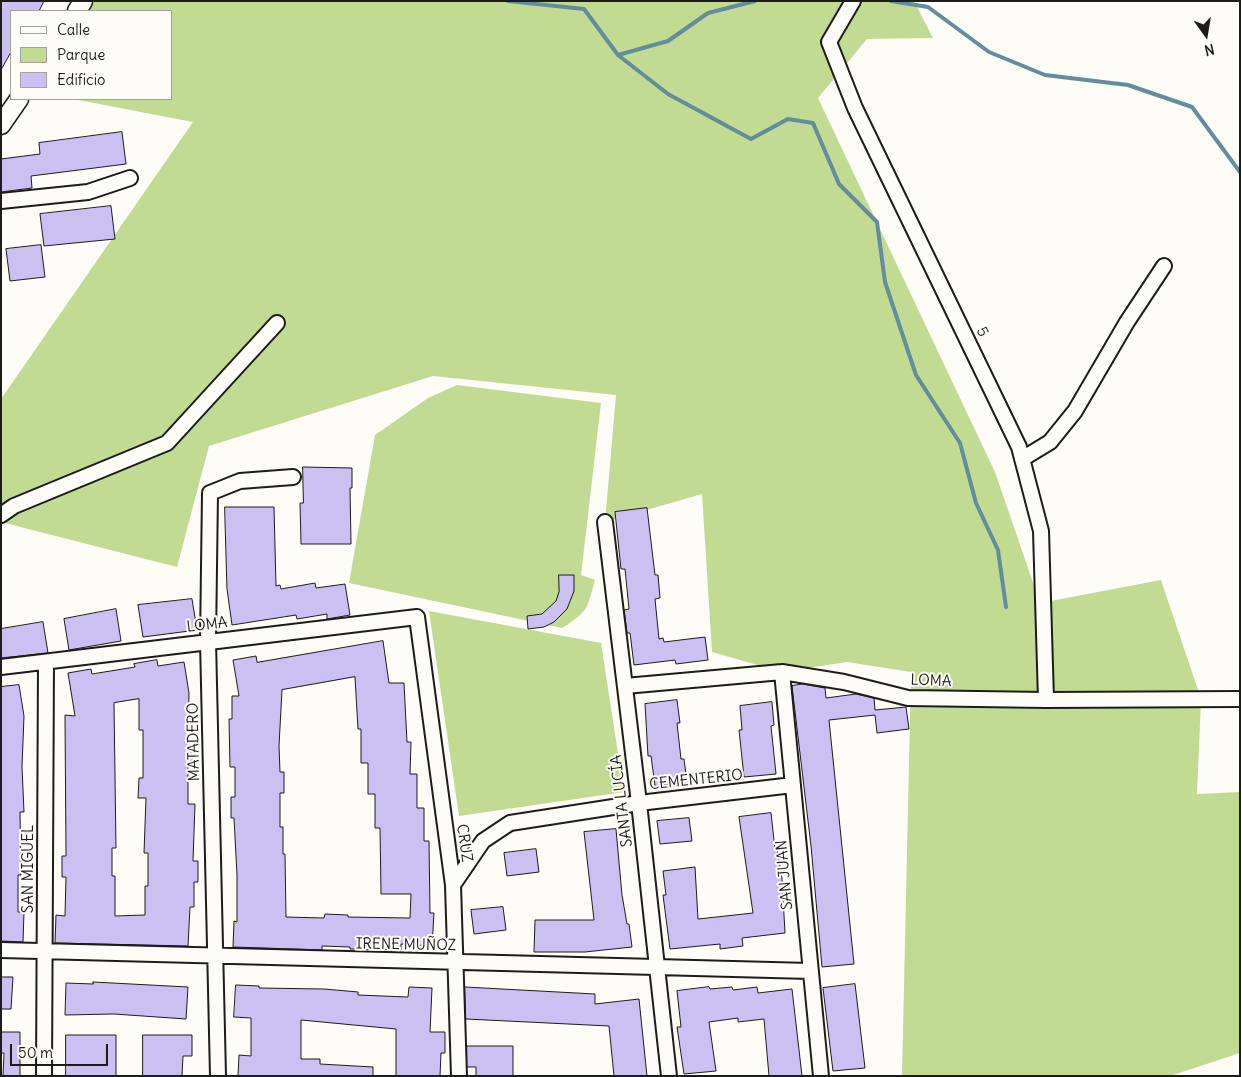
<!DOCTYPE html>
<meta charset="utf-8">
<style>
body{margin:0}
#map{position:relative;width:1241px;height:1077px;overflow:hidden;background:#fdfcf7;font-family:Delius,sans-serif}
canvas{display:block}
.frame{position:absolute;inset:0;border:2px solid #1c1c1c;pointer-events:none}
.legend{position:absolute;left:10px;top:10px;width:162px;height:90px;box-sizing:border-box;background:#fdfcf7;border:1px solid #a3a29f;margin:0;padding:6px 9px;list-style:none;font-size:15px;color:#1c1c1c}
.legend li{display:flex;align-items:center;gap:10px;height:25px}
.legend b{width:25px;border:1px solid #a3a29f}
.north{position:absolute;left:1181px;top:10px;width:50px;height:50px;-webkit-text-stroke:4px #fdfcf7;paint-order:stroke;rotate:167deg;font-size:14px;font-weight:700;line-height:20px;text-align:center;color:#1c1c1c}
.north::after{content:'';display:block;margin:auto;width:18px;height:22px;background:#1c1c1c;clip-path:polygon(50% 0,100% 100%,50% 72%,0 100%)}
.scale{position:absolute;left:10px;top:1044px;width:98px;height:22px;box-sizing:border-box;border:2px solid #1c1c1c;border-top:0;padding-left:6px;font-size:15px;line-height:18px;white-space:nowrap;color:#1c1c1c;-webkit-text-stroke:4px #fdfcf7;paint-order:stroke}
</style>
<div id="map">
<canvas width="1241" height="1077"></canvas>
<div class="frame"></div>
<ul class="legend">
<li><b style="height:6px;background:#fdfcf7"></b>Calle</li>
<li><b style="height:14px;background:#c1db92"></b>Parque</li>
<li><b style="height:14px;background:#cac0f2"></b>Edificio</li>
</ul>
<div class="north">N</div>
<div class="scale">50 m</div>
</div>
<script>
const ctx = document.querySelector('canvas').getContext('2d');
ctx.lineJoin = 'round';
function paint(path, color) { ctx.fillStyle = color; ctx.fill(path, 'evenodd'); }
function stroke(path, color, width, dash) { ctx.strokeStyle = color; ctx.lineWidth = width; ctx.lineCap = dash ? 'butt' : 'round'; ctx.setLineDash(dash || []); ctx.stroke(path); }
function write(font, color, halo, rows, align = 'center') {
  ctx.font = font + ' Delius,sans-serif'; ctx.lineWidth = 4; ctx.setLineDash([]); ctx.textBaseline = 'middle'; ctx.strokeStyle = halo; ctx.fillStyle = color; for (const [text, x, y, turn = 0] of rows) {
    ctx.save(); ctx.translate(x, y); ctx.rotate((+turn || 0) * Math.PI / 180); ctx.textAlign = isNaN(turn) ? turn : align; if (halo) ctx.strokeText(text, 0, 0); ctx.fillText(text, 0, 0); ctx.restore();
  }
}
paint(new Path2D(`
 M95,1h819l19,37 -66,1 -49,59 177,374 45,131 121,-23 40,119 -4,95 43,-2v261l-70,23h-268l9,-404 -64,-10 -65,10 -70,-20 -10,-158 -97,28 11,-127 -183,-19 -224,70 -32,121 -176,-45v-123l192,-277 -120,-23h98v-88h-82z
 M457,385l144,18 -20,172 14,5c-8,29 -7,32 -33,48l-213,-45 26,-148 53,-37z
 M429,611l172,32 23,149 -165,24z`), '#c1db92');
stroke(new Path2D(`
 M508,1l76,8 34,46 50,39 83,45 37,-20 25,4 26,61 38,38 8,60 31,93 44,68 16,60 22,47 8,57
 M891,1l37,6 61,45 56,23 83,10 64,22 48,65
 M618,55l50,-14 40,-28 47,-12`), '#638c9e', 4);
const building = new Path2D(`
 M1,1h43l-5,10h-28v41l-10,18z
 M122,132l4,32 -95,12 1,12 -31,4v-33l39,-5 -1,-11z
 M111,206l4,33 -71,7 -4,-32z
 M41,245l4,32 -35,4 -4,-32z
 M303,467l49,1v20h-2l1,56h-50l-1,-41h3z
 M225,507h49l2,79 4,-1 1,4 34,-6 1,5 29,-4 5,31 -23,4v-5l-30,5 -1,-4 -64,10 -5,-36z
 M647,508l8,67h3l2,23 -5,1 4,40 4,-1 1,4 41,-5 3,23 -32,4 -1,-4 -41,5 -4,-32h-3l-3,-23 5,-1 -4,-40h-4l-6,-57z
 M559,575h15v16l-7,18 -13,13 -10,5 -16,2 -1,-13 15,-2 14,-13 3,-9z
 M192,599l5,31 -54,7 -5,-32z
 M116,609l5,32 -52,9 -5,-31z
 M43,622l5,31 -47,5v-29z
 M383,641l6,42h15l3,59h4l-1,32h7v34h7v33h5l1,72h4l-2,33 -31,-2v6l-51,-1v-2l-28,-1v4l-89,-3 1,-26 3,1v-47l-3,-57h-3v-21h4v-30h-5l-1,-48h3v-23h7l-6,-36 23,-4 1,6zM355,677l3,52h3v34h7v31h7v34h5l1,66h30l-1,24 -62,-1v-2l-23,-1 -1,4 -38,-1 -1,-63h-2v-27h-3v-34h4v-21h-4l-1,-26 3,-56z
 M157,660l1,6 26,-4 5,31 -1,47h5v21h-5v43h7l-2,57h5v21h-4v25h-4l-2,39 -133,-3 1,-28 9,1 1,-39h-4v-21h4l-1,-141 10,1 -7,-43 23,-4 1,5 43,-7 -1,-3zM139,699v31h4v48h-4l-1,20h8l-2,55h4v33h-3v29l-30,1v-40h-3v-28h4l-2,-145z
 M803,684l22,4 1,10 30,-4 18,4 1,12 31,-3 3,22 -32,4 -2,-18 -46,5 25,244 -32,3 -11,-121 -19,-160z
 M19,685l5,31 -2,51 2,45h-4l1,63h-3v37h6l-1,30 -22,-1v-254z
 M677,700l3,23h-3l4,36h3l3,23 -32,4 -4,-30h-3l-3,-52z
 M772,702l2,23 -3,1 5,48 -32,3 -5,-47h3l-2,-24z
 M771,813l4,36h2l5,30 3,54 -43,5 1,8 -23,3v-5l-50,5 -7,-54h3l-3,-24 32,-4 3,52 55,-6 -14,-96z
 M689,818l3,23 -32,3 -3,-23z
 M616,829l6,66 5,29h2l3,23 -47,5h-51l1,-32h59l-10,-88z
 M536,849l3,23 -32,4 -3,-23z
 M503,907l3,23 -32,4 -3,-24z
 M1,977h12l-2,32h-10z
 M93,982l95,5 -2,32 -72,-5 -49,1 1,-32 27,1z
 M855,984l10,84 -32,3 -10,-83z
 M236,985l23,1v2l65,1 34,3v3l50,2 1,-10 23,1 -2,44h15v21h-4l-1,23h-44v-47l-95,-9v39h19v5l53,3v9h-135l1,-21 12,1v-38l-17,-1z
 M465,987l130,7v10l44,-5 8,77h-33l-5,-50 -143,-7z
 M709,987l1,2 22,-2 1,3 24,-3 1,6 34,-4 10,87h-33l-5,-57 -26,3v-4l-29,4 7,49 -32,3 -7,-47h4l-4,-36z
 M1,1032h19v44h-17l1,-23h-3z
 M66,1035h50v41h-50z
 M143,1035h49v21h-9l-1,20h-39z
 M467,1046h46v30h-37v-9h-9z`);
paint(building, '#cac0f2');
stroke(building, '#1c1c1c', 1);
const minor = new Path2D(`
 M853,1l-24,41 26,66 164,339 22,84 5,169
 M1,201l87,-9 42,-14
 M1022,459l28,-17 25,-31 52,-89 37,-56
 M1,515l13,-9 153,-63 110,-120
 M605,522l34,281 30,273
 M1,667l416,-50 36,268 6,191
 M782,672l39,404
 M625,686l157,-14 62,10 64,16 138,2 194,-1
 M453,885l30,-44 27,-18 129,-20 154,-18
 M1,950l809,21
 M44,1076l2,-414
 M218,1076l-10,-435 2,-148 30,-12 53,-4`);
const major = new Path2D(`
 M77,11l6,-10
 M1,125l18,-26`);
stroke(minor, '#1c1c1c', 18);
stroke(major, '#1c1c1c', 21);
stroke(minor, '#fdfcf7', 14);
stroke(major, '#fdfcf7', 18);
write('15px', '#1c1c1c', '#fdfcf7', [
 ["5",982,332,64],
 ["LOMA",207,625,-7],
 ["LOMA",931,681,2],
 ["MATADERO",194,742,-91],
 ["CEMENTERIO",696,780,-6],
 ["SANTA LUCÍA",622,801,-97],
 ["CRUZ",464,843,82],
 ["SAN MIGUEL",29,869,-90],
 ["SAN JUAN",785,875,-95],
 ["IRENE MUÑOZ",406,945,1]
]);
</script>
